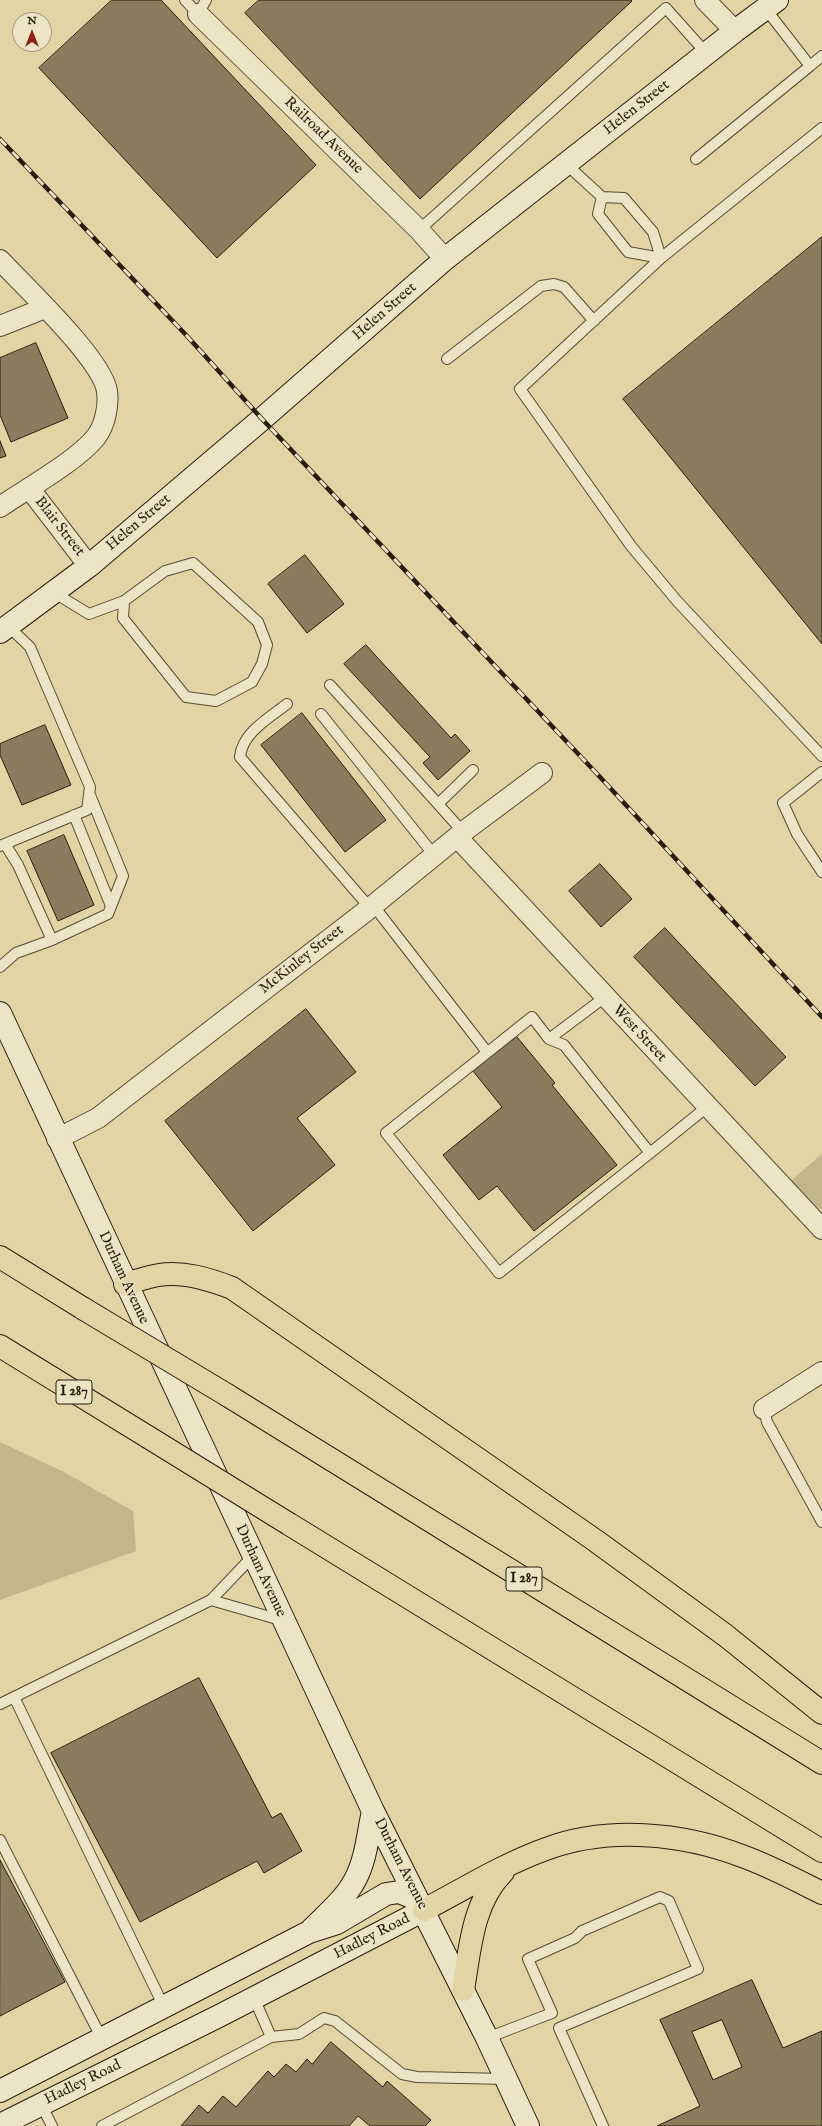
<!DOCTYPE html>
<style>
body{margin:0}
#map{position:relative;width:822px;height:2126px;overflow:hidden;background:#e3d4a6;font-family:"IM FELL English",serif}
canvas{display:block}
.north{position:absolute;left:12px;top:12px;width:40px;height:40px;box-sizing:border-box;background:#ede3c5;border:1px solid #9f947b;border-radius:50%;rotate:0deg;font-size:11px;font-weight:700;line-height:16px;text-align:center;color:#291d0b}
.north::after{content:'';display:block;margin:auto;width:14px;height:18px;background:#8f2418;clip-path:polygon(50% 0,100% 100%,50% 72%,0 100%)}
</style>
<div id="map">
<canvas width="822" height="2126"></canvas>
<div class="north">N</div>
</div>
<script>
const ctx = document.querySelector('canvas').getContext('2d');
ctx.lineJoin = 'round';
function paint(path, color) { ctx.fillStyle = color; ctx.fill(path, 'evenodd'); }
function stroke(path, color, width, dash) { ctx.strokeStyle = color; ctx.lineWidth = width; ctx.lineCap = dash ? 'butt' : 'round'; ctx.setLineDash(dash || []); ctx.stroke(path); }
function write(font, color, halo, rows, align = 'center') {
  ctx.font = font + ' "IM FELL English",serif'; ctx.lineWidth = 3; ctx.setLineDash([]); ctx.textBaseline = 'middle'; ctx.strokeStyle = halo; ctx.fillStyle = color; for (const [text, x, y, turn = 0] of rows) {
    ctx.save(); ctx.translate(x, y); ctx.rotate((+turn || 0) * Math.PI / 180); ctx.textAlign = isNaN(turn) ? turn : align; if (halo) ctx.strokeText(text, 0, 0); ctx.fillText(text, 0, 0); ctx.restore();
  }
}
paint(new Path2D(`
 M822,1154v55l-17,-5 -19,-19z
 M0,1442l64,30 69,39 3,40 -136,49z`), '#c3b58c');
const building = new Path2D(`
 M112,0h49l155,165 -99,93 -178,-190z
 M259,0h372l1,1 -212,198 -175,-186z
 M822,237v407l-199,-245z
 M36,343l32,75 -57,24 -11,-27v-57z
 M0,441l6,15 -6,2z
 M305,555l39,49 -37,29 -39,-49z
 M366,645l85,93 4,-4 15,17 -32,29 -15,-17 7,-6 -86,-93z
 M302,713l84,107 -41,32 -84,-107z
 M45,725l26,60 -49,20 -22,-50v-11z
 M64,835l30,70 -36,16 -31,-70z
 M600,864l32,35 -31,28 -32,-36z
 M665,928l121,129 -31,29 -121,-129z
 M306,1009l50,63 -59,46 38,47 -82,66 -88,-110z
 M517,1037l38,46 -3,2 65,80 -83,66 -37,-45 -18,14 -36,-45 59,-48 -29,-36z
 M199,1678l73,140 9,-5 21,38 -38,22 -7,-12 -117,61 -89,-169z
 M0,1860l65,122 -65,34z
 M752,1980l31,68 39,-17v95h-165l43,-20 -40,-86zM722,2020l20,47 -29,13 -21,-48z
 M331,2042l52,45 4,-6 44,39 -6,6h-55l-12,-10 -9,10h-168l18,-21 9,8 15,-17 13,11 32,-36 6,6 12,-13 10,8 11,-13 5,5z`);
paint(building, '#8a7c5c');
stroke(building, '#291d0b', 1);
const lane = new Path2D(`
 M185,0l13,14 8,-14
 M765,8l45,58 12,-10
 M822,128l-161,130 -141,131 111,157 46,55 145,155
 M696,159l114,-93
 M566,164l36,33 22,1 29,34 8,26
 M602,197l-4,17 30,38 33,6
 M419,230l247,-222 40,45
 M447,359l94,-73 13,-2 10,3 30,34
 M53,592l36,22 35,-13 41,-30 28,-8 65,59 9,23 -5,19 -10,18 -36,19 -30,-4 -63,-79 1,-17
 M330,685l108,119
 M287,704c-18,14 -45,29 -47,53l130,151
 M321,714l113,141
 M822,772l-39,31 14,31 25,38
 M74,815l37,91
 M463,832l-25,-28 35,-34
 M5,844l13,21 34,75 56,-26 15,-38 -33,-81
 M0,846l87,-36 3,-23 -60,-140 -22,-21
 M373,905l114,147
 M0,967l16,-14 36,-13
 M532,1017l17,22 15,6 86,108 -151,120 -113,-140z
 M549,1039l56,-42
 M650,1153l57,-46
 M764,1409l3,13 55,100
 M211,1600l73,21
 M14,1697l150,310
 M0,1704l211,-104 42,-44
 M0,1840l102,199
 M254,1998l17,39
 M487,2038l65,-25 -24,-54 47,-21 7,-7 78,-34 9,4 29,68 -139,59 44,98
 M41,2104l11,22
 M102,2126l169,-89 28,-3 25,-16 11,3 67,53 15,3 89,2`);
const street = new Path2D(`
 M705,0l30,31
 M198,14l221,216 26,29
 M0,260c24,26 102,99 107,131 2,15 -2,34 -11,46 -19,24 -70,52 -96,70
 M0,326l45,-18
 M29,488l60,78
 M457,837l365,392
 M57,1139l41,-21 272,-210 93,-76 79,-59
 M764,1409l58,-37`);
const secondary = new Path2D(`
 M0,632l89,-66 173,-147 183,-160 290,-228 42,-31
 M0,1013l373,798 114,227 41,88
 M312,1929c15,-15 33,-30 43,-49 11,-20 13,-46 18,-69
 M0,2091l309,-159 28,-9 49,-29 13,-2 13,5 10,11
 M0,2125l221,-110 203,-105`);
const highway = new Path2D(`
 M0,1257l84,52
 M125,1284c11,-3 22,-7 34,-9 24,-4 50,4 73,13l364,253 129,94 97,78
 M0,1346l148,91
 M227,1395l595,368
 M289,1524l533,327
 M424,1910c40,-21 80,-46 122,-61 62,-23 136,-16 196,7 28,10 54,24 80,37
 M463,1990c7,-40 9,-87 40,-118`);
stroke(lane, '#584b32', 12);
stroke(street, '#584b32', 22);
stroke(secondary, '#291d0b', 24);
stroke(highway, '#291d0b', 24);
stroke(lane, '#ede3c5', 10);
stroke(street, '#ede3c5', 20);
stroke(secondary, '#ede3c5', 22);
stroke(highway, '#e3d4a6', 22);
const rail = new Path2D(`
 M0,139l187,197 75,83 338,358 222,240`);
stroke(rail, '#291d0b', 4.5);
stroke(rail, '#ede3c5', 3, [9]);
const highwayBridge = new Path2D(`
 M84,1309l143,86
 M148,1437l141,87`);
stroke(highwayBridge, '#291d0b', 24, []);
stroke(highwayBridge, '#e3d4a6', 22);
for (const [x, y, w] of [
 [74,1392,36],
 [524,1579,36]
]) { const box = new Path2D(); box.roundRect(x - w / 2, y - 12, w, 24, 3); ctx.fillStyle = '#ede3c5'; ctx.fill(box); stroke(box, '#291d0b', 1); }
write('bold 14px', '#291d0b', null, [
 ["I 287",74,1392],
 ["I 287",524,1579]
]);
write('15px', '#291d0b', '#ede3c5', [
 ["Helen Street",637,108,-38],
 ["Railroad Avenue",323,136,44],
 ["Helen Street",385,312,-41],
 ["Helen Street",139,523,-40],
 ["Blair Street",59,527,52],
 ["McKinley Street",302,960,-38],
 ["West Street",639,1034,47],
 ["Durham Avenue",123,1278,65],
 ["Durham Avenue",260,1571,65],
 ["Durham Avenue",400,1864,63],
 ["Hadley Road",372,1937,-27],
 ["Hadley Road",83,2083,-26]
]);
</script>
